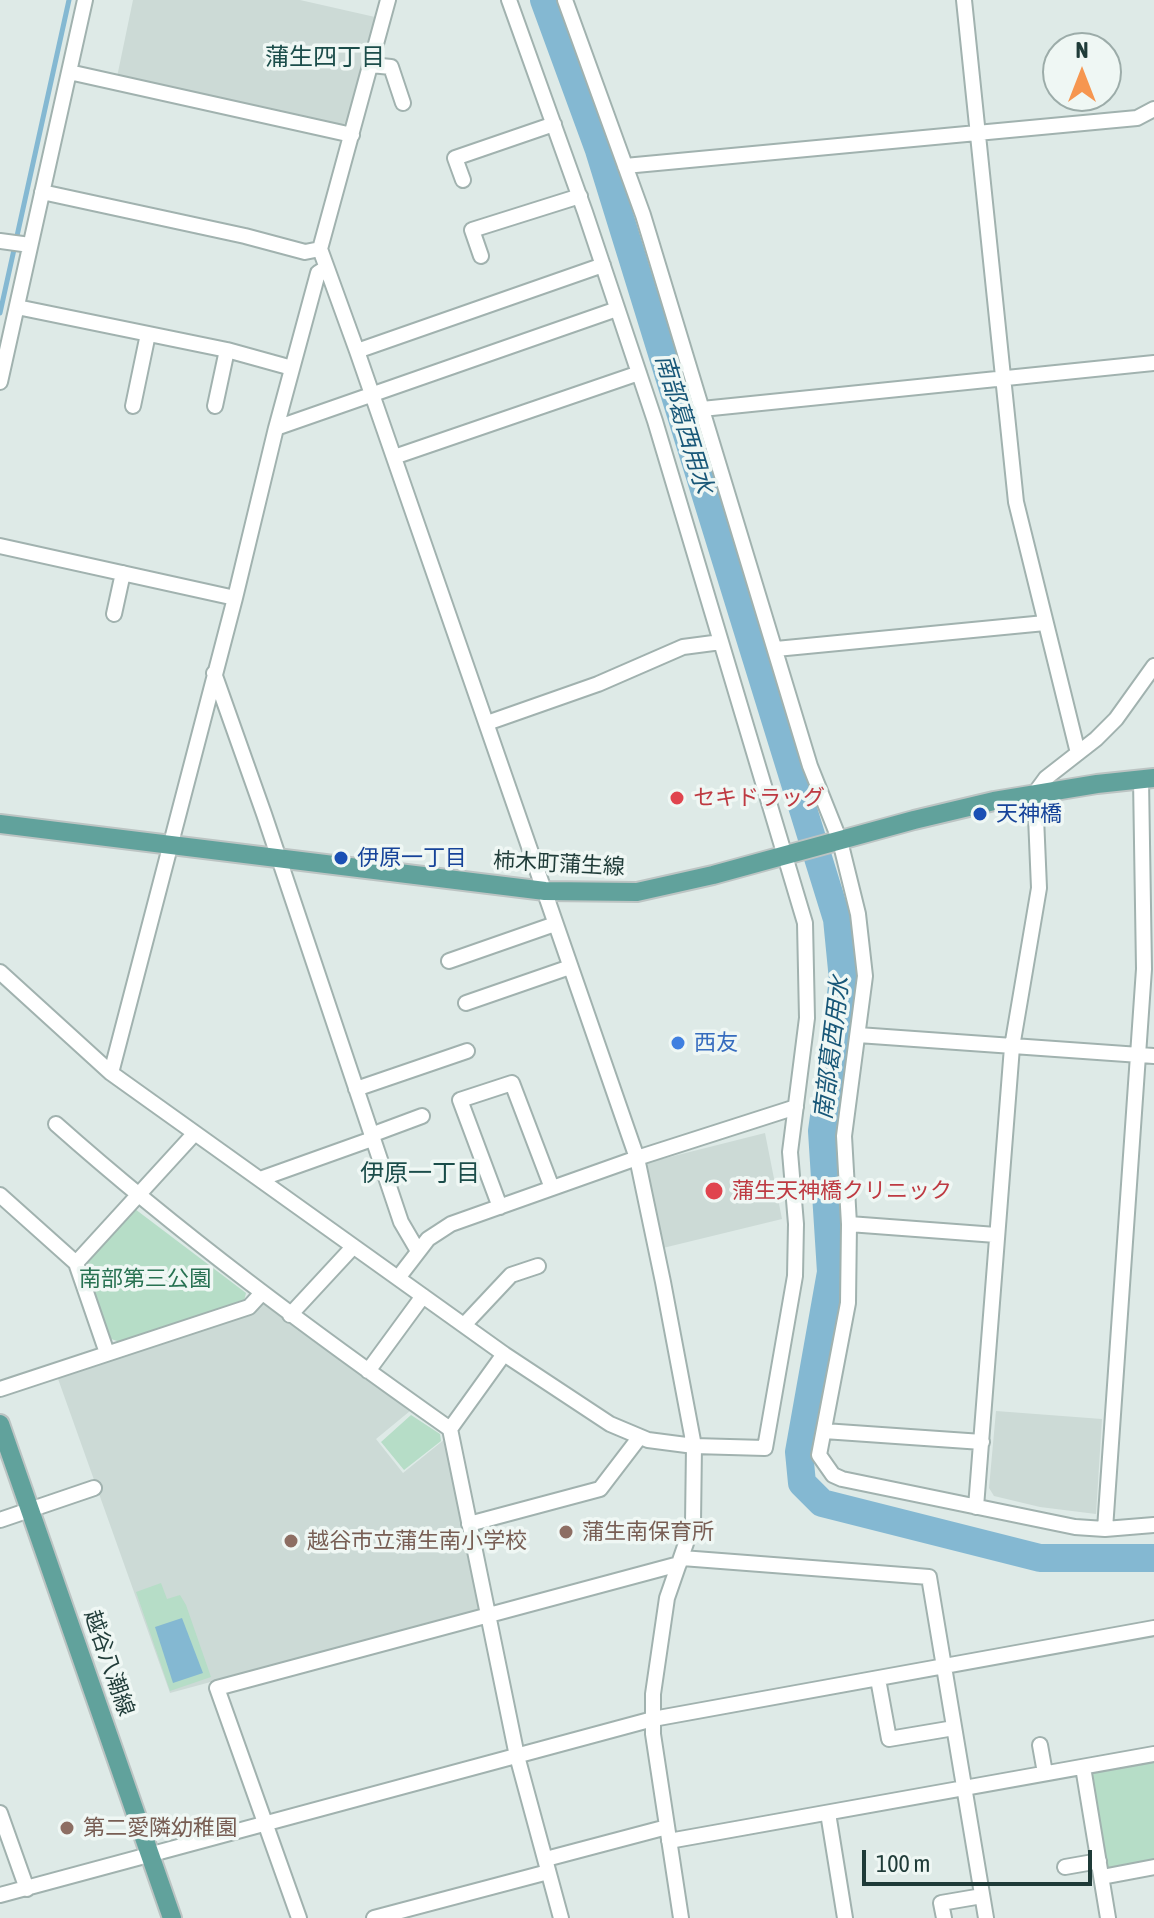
<!DOCTYPE html>
<meta charset="utf-8">
<style>
body{margin:0}
#map{position:relative;width:1154px;height:1918px;overflow:hidden;background:#deeae7;font-family:"Asap Condensed",sans-serif}
canvas{display:block}
.north{position:absolute;left:1042px;top:32px;width:80px;height:80px;box-sizing:border-box;background:#eff7f4;border:2px solid #9caca9;border-radius:50%;rotate:0deg;font-size:22px;font-weight:700;line-height:32px;text-align:center;color:#1f3b38}
.north::after{content:'';display:block;margin:auto;width:28px;height:36px;background:#f69650;clip-path:polygon(50% 0,100% 100%,50% 72%,0 100%)}
.scale{position:absolute;left:862px;top:1850px;width:230px;height:36px;box-sizing:border-box;border:4px solid #1f3b38;border-top:0;padding-left:10px;font-size:24px;line-height:28px;white-space:nowrap;color:#1f3b38;-webkit-text-stroke:6px #eff7f4;paint-order:stroke}
</style>
<div id="map">
<canvas width="1154" height="1918"></canvas>
<div class="north">N</div>
<div class="scale">100 m</div>
</div>
<script>
const ctx = document.querySelector('canvas').getContext('2d');
ctx.lineJoin = 'round';
function paint(path, color) { ctx.fillStyle = color; ctx.fill(path, 'evenodd'); }
function stroke(path, color, width, dash) { ctx.strokeStyle = color; ctx.lineWidth = width; ctx.lineCap = dash ? 'butt' : 'round'; ctx.setLineDash(dash || []); ctx.stroke(path); }
function write(font, color, halo, rows, align = 'center') {
  ctx.font = font + ' "Asap Condensed","Noto Sans JP",sans-serif'; ctx.lineWidth = 7; ctx.setLineDash([]); ctx.textBaseline = 'middle'; ctx.strokeStyle = halo; ctx.fillStyle = color; for (const [text, x, y, turn = 0] of rows) {
    ctx.save(); ctx.translate(x, y); ctx.rotate((+turn || 0) * Math.PI / 180); ctx.textAlign = isNaN(turn) ? turn : align; if (halo) ctx.strokeText(text, 0, 0); ctx.fillText(text, 0, 0); ctx.restore();
  }
}
paint(new Path2D(`
 M133,0h167l75,17 -29,106 -11,6 -218,-52z
 M765,1133l17,86 -119,29 -17,-85z
 M262,1301l148,110 -34,28 27,34 42,-34 35,170 -310,84 -113,-317 197,-63z
 M996,1411l106,8 -6,95 -56,-7 -46,-11 -5,-8z`), '#ccdad6');
paint(new Path2D(`
 M135,1209l111,84 -2,8 -124,41 -9,-3 -25,-71 1,-6z
 M411,1415l29,19 1,7 -37,29 -23,-28z
 M161,1583l6,16 13,-4 6,10 25,72 -41,14 -34,-99z
 M1154,1758v103l-49,9 -17,-99z`), '#b6ddc7');
paint(new Path2D(`
 M182,1618l21,55 -30,10 -18,-56z`), '#84b8d2');
stroke(new Path2D(`
 M0,313l69,-313`), '#84b8d2', 5);
stroke(new Path2D(`
 M544,0l55,150 238,769 6,61 -21,151 9,141 -32,180 3,31 20,20 218,55h114`), '#84b8d2', 28);
const minor = new Path2D(`
 M388,0l-68,249 37,102 280,807 26,124 31,164 -1,77 -26,75 -14,96v40l28,184
 M565,0l78,215 167,551 30,75 18,73 7,62 -21,160 5,88 -1,79 -29,152 14,20 9,4 233,48 30,2 49,-4
 M964,0l52,502 62,251
 M371,65l20,2 12,36
 M69,72l283,63
 M625,166l512,-48 17,-9
 M463,180l-8,-22 99,-34
 M42,192l203,44 60,16 15,-3
 M0,241l30,4
 M481,256l-9,-26 108,-34
 M17,307l210,43 65,18
 M357,351l246,-86
 M0,382l85,-382
 M133,406l15,-72
 M215,406l12,-56
 M702,409l452,-46
 M276,428l341,-119
 M394,457l245,-84
 M0,546l235,52
 M114,614l9,-41
 M776,649l269,-26
 M214,673l50,141 137,408 17,29
 M487,723l111,-39 85,-37 38,-5
 M449,961l106,-37
 M0,972l111,101 393,281 106,70 38,16 46,6 71,2 30,-172 1,-52 -6,-72 17,-134 -2,-95 -150,-502 -70,-209 -76,-212
 M466,1003l104,-36
 M858,1035l296,21
 M111,1073l124,-475 41,-170 42,-155 8,-5
 M356,1089l111,-38
 M56,1124c125,111 258,209 394,305l67,327 44,162
 M371,1135l51,-19
 M260,1179l112,-40
 M0,1195l76,68 31,90
 M500,1207l-40,-107 52,-17 40,105
 M849,1224l147,11
 M76,1263l118,-129
 M398,1278l30,-39 23,-15 186,-66 159,-51
 M290,1315l63,-68
 M464,1325l47,-50 27,-9
 M368,1371l55,-75
 M0,1389l249,-82 12,-13
 M450,1429l54,-75
 M824,1431l158,11
 M976,1507l36,-460 27,-159 -4,-95 11,-15 50,-39 20,-20 38,-53
 M0,1520l94,-32
 M469,1524l131,-35 39,-51
 M1105,1529l39,-560 -3,-190
 M682,1558l247,19 57,341
 M878,1679l11,60 65,-11
 M1040,1745l5,28
 M1083,1767l25,151
 M0,1813l27,76
 M828,1813l17,105
 M669,1841l485,-87
 M546,1859l121,-32
 M1065,1867l34,-6
 M1102,1877l52,-10
 M0,1895l653,-176 501,-91
 M299,1918l-82,-230 462,-124
 M374,1918l174,-46
 M944,1918l-3,-15 41,-7`);
const major = new Path2D(`
 M0,824l545,67 92,1 76,-17 201,-55 80,-19 103,-17 57,-6
 M0,1424l172,494`);
stroke(minor, '#a1b2af', 18);
stroke(major, '#bcc4c3', 22);
stroke(minor, '#fff', 14);
stroke(major, '#61a29c', 18);
for (const [x, y, r, color] of [
 [677,798,8,"#e0444e"],
 [980,814,8,"#1a4fb4"],
 [341,858,8,"#1a4fb4"],
 [678,1043,8,"#3f7fe0"],
 [714,1191,10,"#e0444e"],
 [566,1532,8,"#8d6e63"],
 [291,1541,8,"#8d6e63"],
 [67,1828,8,"#8d6e63"]
]) { const dot = new Path2D(); dot.arc(x, y, r, 0, 2 * Math.PI); ctx.fillStyle = color; ctx.fill(dot); stroke(dot, '#eff7f4', 3); }
write('22px', '#be3a42', '#eff7f4', [
 ["セキドラッグ",693,798],
 ["蒲生天神橋クリニック",732,1191]
], 'left');
write('22px', '#164399', '#eff7f4', [
 ["天神橋",996,814],
 ["伊原一丁目",357,858]
], 'left');
write('22px', '#1f3b38', '#eff7f4', [
 ["柿木町蒲生線",559,864,3],
 ["越谷八潮線",109,1663,71]
]);
write('22px', '#366cbe', '#eff7f4', [
 ["西友",694,1043]
], 'left');
write('22px', '#287252', '#eff7f4', [
 ["南部第三公園",145,1279]
]);
write('22px', '#785e54', '#eff7f4', [
 ["蒲生南保育所",582,1532],
 ["越谷市立蒲生南小学校",307,1541],
 ["第二愛隣幼稚園",83,1828]
], 'left');
write('24px', '#1b4d4a', '#eff7f4', [
 ["蒲生四丁目",325,57],
 ["伊原一丁目",420,1173]
]);
write('italic 24px', '#185778', '#eff7f4', [
 ["南部葛西用水",684,424,73],
 ["南部葛西用水",832,1048,-83]
]);
</script>
